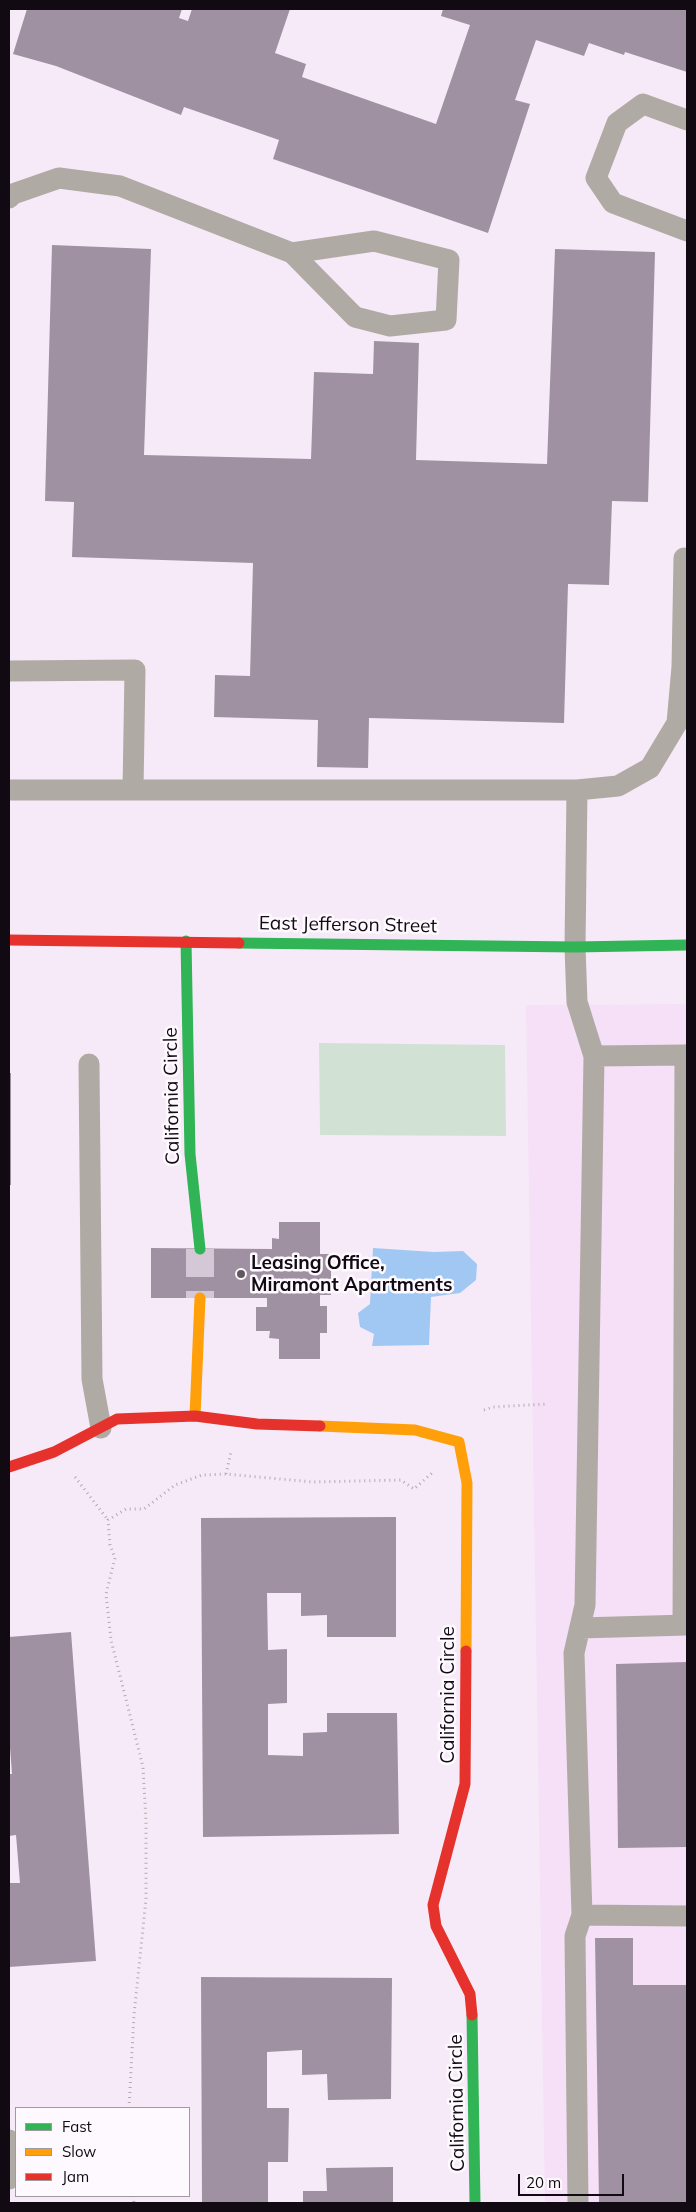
<!DOCTYPE html>
<style>
body{margin:0}
#map{position:relative;width:696px;height:2212px;overflow:hidden;background:#f7eaf8;font-family:Mulish,sans-serif}
canvas{display:block}
.frame{position:absolute;inset:0;border:10px solid #110a12;pointer-events:none}
.legend{position:absolute;left:15px;top:2107px;width:175px;height:90px;box-sizing:border-box;background:#fdf9fe;border:1px solid #9f99a0;margin:0;padding:6px 9px;list-style:none;font-size:15px;color:#110a12}
.legend li{display:flex;align-items:center;gap:10px;height:25px}
.legend b{width:25px;border:1px solid #9f99a0}
.scale{position:absolute;left:518px;top:2174px;width:106px;height:22px;box-sizing:border-box;border:2px solid #110a12;border-top:0;padding-left:6px;font-size:15px;line-height:18px;white-space:nowrap;color:#110a12;-webkit-text-stroke:4px #fdf9fe;paint-order:stroke}
</style>
<div id="map">
<canvas width="696" height="2212"></canvas>
<div class="frame"></div>
<ul class="legend">
<li><b style="height:6px;background:#30b455"></b>Fast</li>
<li><b style="height:6px;background:#ff9f0a"></b>Slow</li>
<li><b style="height:6px;background:#e5322d"></b>Jam</li>
</ul>
<div class="scale">20 m</div>
</div>
<script>
const ctx = document.querySelector('canvas').getContext('2d');
ctx.lineJoin = 'round';
function paint(path, color) { ctx.fillStyle = color; ctx.fill(path, 'evenodd'); }
function stroke(path, color, width, dash) { ctx.strokeStyle = color; ctx.lineWidth = width; ctx.lineCap = dash ? 'butt' : 'round'; ctx.setLineDash(dash || []); ctx.stroke(path); }
function write(font, color, halo, rows, align = 'center') {
  ctx.font = font + ' Mulish,sans-serif'; ctx.lineWidth = 5; ctx.setLineDash([]); ctx.textBaseline = 'middle'; ctx.strokeStyle = halo; ctx.fillStyle = color; for (const [text, x, y, turn = 0] of rows) {
    ctx.save(); ctx.translate(x, y); ctx.rotate((+turn || 0) * Math.PI / 180); ctx.textAlign = isNaN(turn) ? turn : align; if (halo) ctx.strokeText(text, 0, 0); ctx.fillText(text, 0, 0); ctx.restore();
  }
}
paint(new Path2D(`
 M687,1004v1199h-142l-19,-1198z`), '#f5e0f7');
paint(new Path2D(`
 M319,1043l186,2 1,91 -186,-1z`), '#d1e2d5');
paint(new Path2D(`
 M373,1248l61,4 29,-1 14,13 -1,16 -16,13 -29,4 -2,48 -57,1 2,-12 -14,-7 -2,-14 12,-9z`), '#a1c8f3');
paint(new Path2D(`
 M27,9h155l-3,9 9,3 4,-12h98l-15,44 31,11 -4,13 134,47 34,-99 -29,-9 2,-7h244v63l-62,-20 -1,3 -35,-12 -5,13 -48,-16 -21,60 15,4 -42,129 -215,-74 6,-19 -95,-33 -3,8 -125,-49 -43,-12z
 M52,245l99,4 -7,206 167,4 3,-87 59,2 1,-33 45,2 -3,117 131,4 8,-215 100,3 -7,250 -36,-1 -3,84 -41,-1 -4,139 -195,-5 -1,50 -51,-1 1,-47 -104,-3 1,-42 35,1 3,-113 -181,-6 2,-55 -29,-1z
 M9,1073h2v112h-2z
 M279,1222h41v32h11v41h-11v11h7v27h-7v26h-41v-20l-10,-1 1,-7h-14v-24h11v-9h-116v-50l121,1v-11l7,1z
 M396,1517v120h-69v-22l-26,1v-23h-34l1,57 19,-1v54l-19,1v51l35,1v-23l24,-1v-19h70l2,121 -196,3 -2,-319z
 M71,1632l25,329 -87,6v-84h11l-4,-48 -7,1v-62h3l-3,-40v-97z
 M687,1662v185l-69,1 -2,-184z
 M595,1938h38v47h54v218h-88z
 M201,1977l191,1 -1,121 -63,1 -1,-26 -25,1v-25l-35,2v56h22l-1,54h-20v41h-66z
 M393,2167v36h-90v-12h24l-1,-23z`), '#a091a2');
stroke(new Path2D(`
 M200,1249v49`), '#d4c8d6', 28, [28, 14]);
stroke(new Path2D(`
 M484,1410l9,-3 54,-3
 M226,1474l5,-22
 M75,1477l33,43
 M129,2108l5,-93 12,-116v-78l-3,-54 -32,-127 -5,-46 9,-36 -5,-13 -2,-25 18,-11h18l31,-24 27,-10 24,-1 87,8 88,-2 13,9 18,-16
 M133,2196l1,7`), '#b2aaac', 3, [1, 4]);
stroke(new Path2D(`
 M687,120l-44,-16 -26,19 -21,55 17,25 74,28
 M9,198l4,-4 46,-16 61,8 172,67 63,64 35,9 56,-6 3,-60 -75,-19 -82,12
 M9,671l126,-1 -2,120
 M9,790h568
 M594,1056l93,-1
 M89,1064l3,315 9,49
 M683,1625l2,-570
 M580,1628l107,-3
 M582,1915l105,1
 M9,2140l2,19 -2,20
 M578,2203l-3,-267 7,-21 -8,-262 11,-48 9,-549 -17,-54 -2,-55 2,-157 41,-4 32,-18 27,-45 5,-56 2,-109`), '#b0aaa4', 21);
stroke(new Path2D(`
 M186,941l4,213 10,95
 M239,943l336,4 112,-2
 M472,2015l3,188`), '#30b455', 11);
stroke(new Path2D(`
 M195,1416l5,-118
 M320,1426l95,4 44,12 8,41 -1,168`), '#ff9f0a', 11);
stroke(new Path2D(`
 M9,940l230,3
 M9,1467l45,-15 63,-33 78,-3 62,8 63,2
 M466,1651l-1,133 -32,121 3,21 34,68 2,21`), '#e5322d', 11);
for (const [x, y, r, color] of [
 [241,1274,5,"#625862"]
]) { const dot = new Path2D(); dot.arc(x, y, r, 0, 2 * Math.PI); ctx.fillStyle = color; ctx.fill(dot); stroke(dot, '#fdf9fe', 2); }
write('19px', '#110a12', '#fdf9fe', [
 ["East Jefferson Street",348,925,1],
 ["California Circle",172,1096,-91],
 ["California Circle",448,1695,-90],
 ["California Circle",457,2103,-91]
]);
write('bold 19px', '#110a12', '#fdf9fe', [
 ["Leasing Office,",251,1263],
 ["Miramont Apartments",251,1285]
], 'left');
</script>
